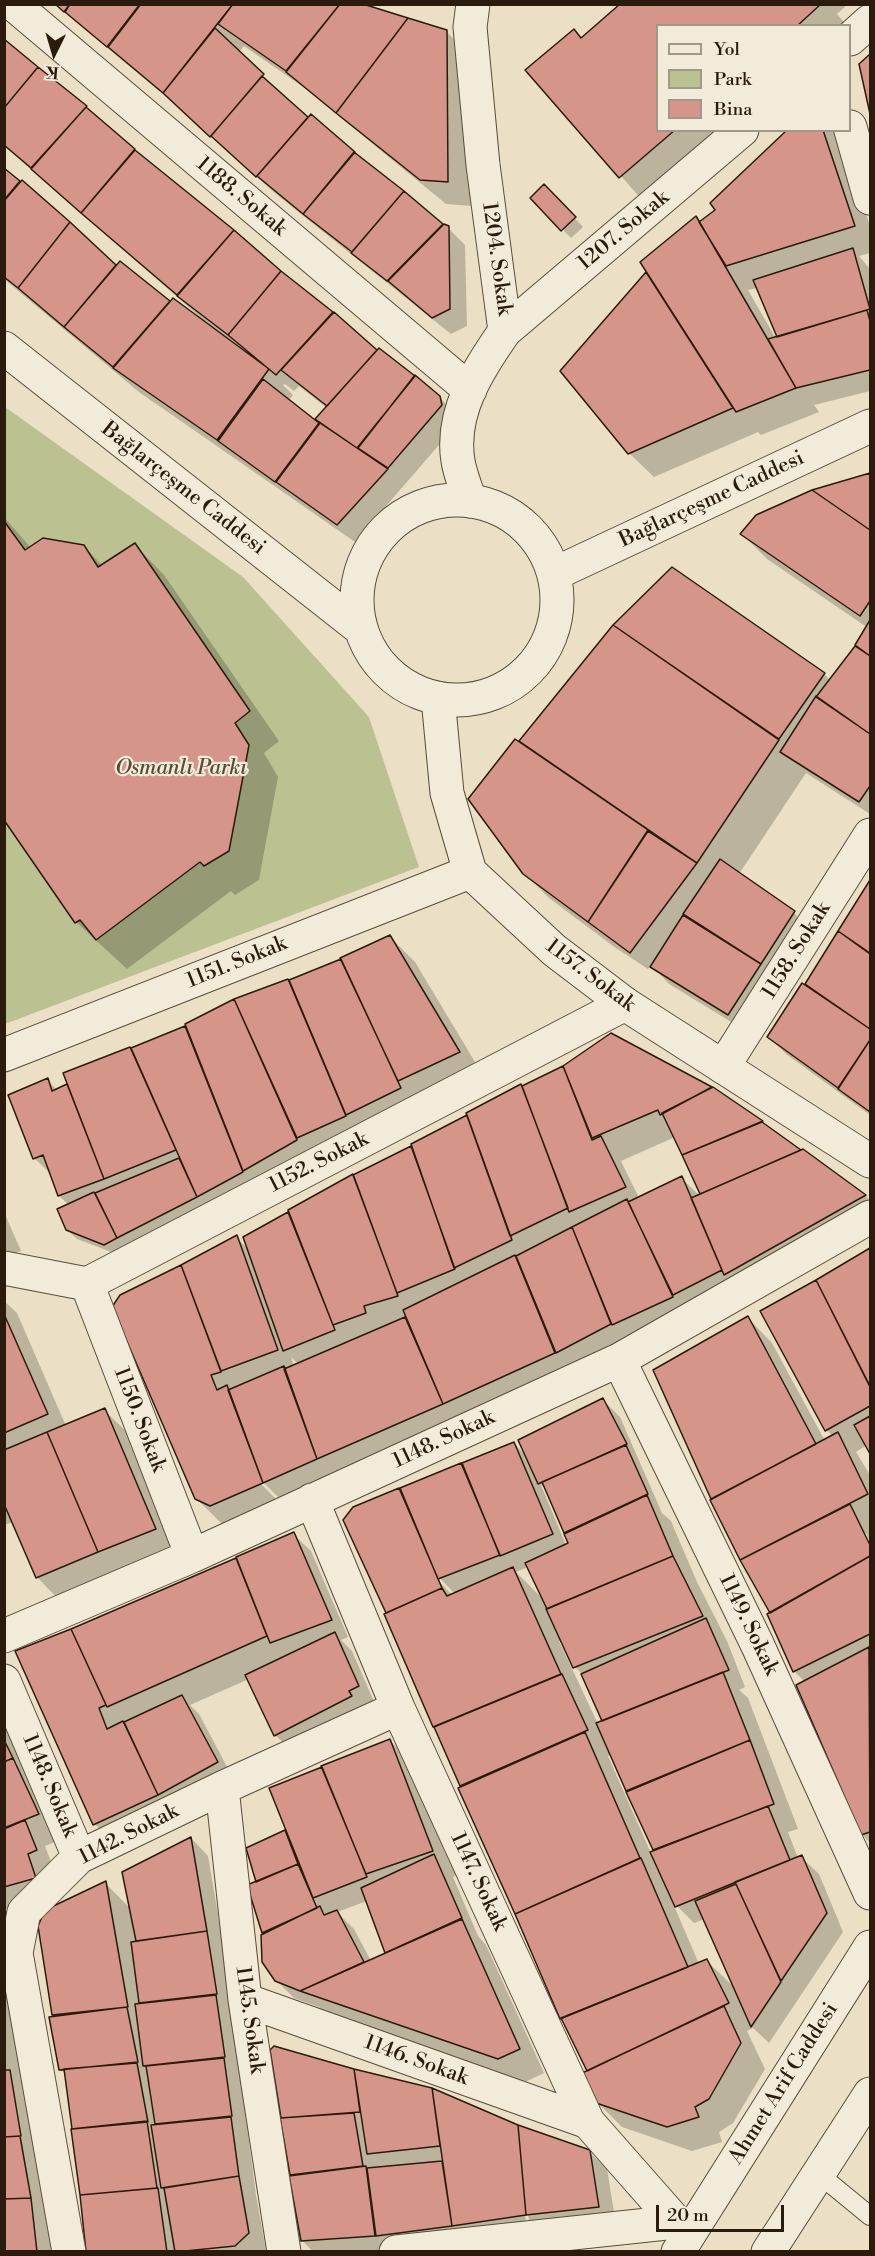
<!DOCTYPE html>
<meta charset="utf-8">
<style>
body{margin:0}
#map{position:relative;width:875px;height:2256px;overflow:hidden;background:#ebe0c5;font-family:"Libre Bodoni",serif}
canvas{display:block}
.frame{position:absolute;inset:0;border:6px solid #2a1b0c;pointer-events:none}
.legend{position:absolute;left:656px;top:24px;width:195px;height:108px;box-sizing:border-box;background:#f2ebd9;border:2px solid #a29887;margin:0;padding:8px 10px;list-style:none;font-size:18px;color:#2a1b0c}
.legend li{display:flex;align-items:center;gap:12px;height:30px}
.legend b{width:30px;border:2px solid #a29887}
.north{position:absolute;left:24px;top:24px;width:60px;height:60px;-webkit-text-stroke:4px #f2ebd9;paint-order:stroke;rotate:185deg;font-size:16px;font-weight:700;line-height:24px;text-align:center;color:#2a1b0c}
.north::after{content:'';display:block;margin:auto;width:21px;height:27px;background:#2a1b0c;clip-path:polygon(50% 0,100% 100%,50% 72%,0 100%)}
.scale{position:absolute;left:656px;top:2205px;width:128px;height:27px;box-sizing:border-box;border:3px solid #2a1b0c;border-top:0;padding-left:8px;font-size:18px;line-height:21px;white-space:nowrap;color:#2a1b0c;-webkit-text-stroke:4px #f2ebd9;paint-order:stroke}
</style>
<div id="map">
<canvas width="875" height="2256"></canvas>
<div class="frame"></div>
<ul class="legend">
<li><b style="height:8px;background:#f2ebd9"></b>Yol</li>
<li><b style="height:16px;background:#bcc191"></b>Park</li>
<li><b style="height:16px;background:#d5958a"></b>Bina</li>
</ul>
<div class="north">K</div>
<div class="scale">20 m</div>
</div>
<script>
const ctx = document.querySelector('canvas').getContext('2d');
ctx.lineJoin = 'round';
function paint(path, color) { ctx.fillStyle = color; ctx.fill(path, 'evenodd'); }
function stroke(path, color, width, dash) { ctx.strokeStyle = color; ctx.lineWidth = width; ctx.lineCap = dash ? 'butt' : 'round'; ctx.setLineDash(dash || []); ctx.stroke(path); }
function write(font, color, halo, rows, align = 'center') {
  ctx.font = font + ' "Libre Bodoni",serif'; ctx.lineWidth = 4.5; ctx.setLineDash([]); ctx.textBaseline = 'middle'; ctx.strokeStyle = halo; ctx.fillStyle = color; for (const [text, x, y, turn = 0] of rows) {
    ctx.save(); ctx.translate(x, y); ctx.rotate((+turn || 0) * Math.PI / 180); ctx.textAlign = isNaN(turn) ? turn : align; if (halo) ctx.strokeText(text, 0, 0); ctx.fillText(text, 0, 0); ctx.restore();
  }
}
paint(new Path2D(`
 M5,407l238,170 126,140 50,150 -414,157z`), '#bcc191');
paint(new Path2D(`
 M55,4h299l92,27 24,25 2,150 -26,-2 -140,-115 -62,-43 -6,7 70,67 3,-4 137,112 17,17 2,81 -16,8 -175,-140 -87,-78z
 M622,4h226l-11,10 10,12h-189v104h69l-83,72 -116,-131 53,-32z
 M4,40l131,112 242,200 62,45 18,18 1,8 -103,119 -216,-150 -135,-113v-109l17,14 1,-2 94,86 5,-5 50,40 27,15 1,-2 -195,-170zM285,384l9,7 5,-5 28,22 -11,13 -27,-21 4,-5 -10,-10z
 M870,56v54l-10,-45z
 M789,130h50l31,96v27l-11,3 11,13v122l-56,14 5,7 -58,23 -3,-3 -104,45 -25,-24 -67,-82 86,-99 69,-62zM757,288l24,55 -2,1 -31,-54z
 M544,186l39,41 -12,11 -39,-40z
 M870,475v339l-64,-41 -67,101 55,39 17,17 -65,101 -77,-47 -18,-19 -3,4 -35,-23 -64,-48 -25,-25 4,-125 -7,-7 99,-111 -5,-5 209,49 6,6 38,-52 -101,-69 -25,-25 73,-44z
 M4,517l27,31 52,-2 20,20 32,-21 29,30 115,166 -15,12 14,24 -19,103 -24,15 -4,-4 -104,78 -51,-47 -72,-105z
 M870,882v233l-84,-61 -17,-17 36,-50z
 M390,937l25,25 69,115 -370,176 -37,-14 -10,-9 2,-25 -10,-9 -7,-21 -18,-17 13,-78 10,10 9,-4 5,5 -6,-17 123,-48 46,-26 107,-39z
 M611,1034l101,55 154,107 4,5v30l-586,272 -21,-21h-4l26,26 -49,21 -15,-6 -25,-25 -15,-231 5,5 50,-35 13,13 39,-36 5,4 -3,-7 231,-125 43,-19zM675,1137l28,58 -3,1 -19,-18 -42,20 -18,-37zM291,1357l8,8 -5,1z
 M4,1212l17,39 -17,7z
 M870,1250v201l-3,-6 -11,7 14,23v67l-4,-9h-3l7,15v295l-8,-9 -57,-152 -11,-11 -22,-58 -61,-114 -56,-129 93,-52 24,25 53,98 8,-4 -6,-7 -65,-118z
 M4,1301l13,12 49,113 38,-16 25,24 51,120 -119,48 -24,-25 -23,-55 -10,3z
 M603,1400l17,17 42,96 9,8 26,61 30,59 18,46 -6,3 9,8 50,131 -10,3 10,26 3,-1 18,17 24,58 -74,111 -16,-15 -6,3 18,38 -32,54 -14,9 3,10 -30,9 -70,-24 -25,-25 -8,-31 -28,-53 -175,-403 3,-1 -35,-105 160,-66 13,14zM541,1485l7,6 19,43 3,9 -4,2zM528,1567l14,31 -26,-26zM434,1572l22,23h-4l-20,-21zM562,1640l13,27 8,8 22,47 -7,2 -39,-83zM612,1754l42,95 2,2 -5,2 -43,-97zM672,1901l22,22 11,-4 31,70 -29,-28 -8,3z
 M293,1534l18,17 37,86 -7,3 11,11 23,53 -82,48 -18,-17 -26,-56 -59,26 9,9 35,66 -115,69 -24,-25 -78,-172 218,-92 5,5z
 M4,1725l58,114 -17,7 8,21v29l-49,13z
 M390,1740l24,25 43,110 -4,2 25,59 8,9 58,128 -21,10 -197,-68 -7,-8 -25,-9 -18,-18 -13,-19 1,-28 -15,-47 9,-4 26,-50 6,5zM367,1901l21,53 -17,7 -17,-32 -17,-17z
 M191,1838l17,18 16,94 32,245 10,56 -178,1 -21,-177 -7,-6 -4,-52 -3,-2 52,-132 26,26z
 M4,1914l6,5 42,333h-48z
 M271,2051l160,38 86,37 72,26 18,17 9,55 -210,28h-93l-11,-12zM518,2138h3l8,85h-3z`), '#0003');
const building = new Path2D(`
 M55,4h15l-6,8z
 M70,4h70l-33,43 -42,-35z
 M141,4h92l-70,89 -55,-46z
 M233,4h107l-54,67 -68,-47z
 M340,4h23l45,14 -72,95 -50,-41z
 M620,4h201l-24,22h-139v104h17l-56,48 -94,-108 49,-41 7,9z
 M408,18l39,12 1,152 -28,-2 -84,-67z
 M215,28l49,46 -54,63 -47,-44z
 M4,39l34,28 -34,41z
 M870,54v60l-11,-50z
 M38,67l49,39 -56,62 -27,-23v-37z
 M262,76l46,41 -52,60 -45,-41z
 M86,107l49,42 -54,64 -50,-44z
 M311,114l44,38 -52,62 -46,-38z
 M787,130h36l32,96 -129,40 -27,-44 16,-12 -5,-7z
 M135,150l99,80 -57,65 -96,-82z
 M354,152l50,39 -52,61 -49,-38z
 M4,168l16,13 -16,19z
 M22,180l48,42 -52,66 -14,-11v-76z
 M544,184l32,33 -15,14 -31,-33z
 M404,191l39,33 -56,57 -36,-28z
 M696,216l100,172 -60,24 -96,-150z
 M70,222l46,43 -52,62 -46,-39z
 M444,224l5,2 1,83 -18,9 -44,-37z
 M234,230l47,41 -53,64 -51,-39z
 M853,248l17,61 -93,28 -24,-57z
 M120,261l50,40 -57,66 -49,-40z
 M281,271l52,41 -57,63 -48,-40z
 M646,272l87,136 -105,46 -68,-83z
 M173,298l96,71 -52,71 -104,-72z
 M867,310l3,11v49l-74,18 -28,-49z
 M334,312l43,38 -50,56 -46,-36z
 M379,348l36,28 -58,72 -42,-29z
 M415,375l25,21 2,9 -54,63 -30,-20z
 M263,379l56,44 -44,59 -57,-41z
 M320,423l68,46 -51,56 -61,-43z
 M870,473v57l-58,-40z
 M812,490l58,40v71l-10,15 -120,-82 16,-19z
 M4,521l21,29 18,-12 41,7 14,22 37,-24 115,168 -15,12 14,22 -20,106 -25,15 -4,-4 -104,78 -16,-20 -5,3 -71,-103z
 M672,567l153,106 -46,66 -166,-114z
 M870,620v36l-15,-11z
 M613,625l166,115 -82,123 -178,-122z
 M855,646l15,10v78l-54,-37z
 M816,696l54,38v52l-11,16 -79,-50z
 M515,739l133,91 -60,92 -65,-48 -55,-75z
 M648,831l49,32 -67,90 -42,-31z
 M720,859l75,52 -34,53 -78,-50z
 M870,880v73l-32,-22z
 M683,915l78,49 -33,51 -78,-48z
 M838,931l32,23v75l-65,-45z
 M390,935l70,117 -62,29 -58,-123z
 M341,959l60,129 -55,27 -57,-135z
 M288,979l58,137 -49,22 -63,-139z
 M802,983l68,46v11l-32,48 -71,-51z
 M234,999l63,141 -54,31 -58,-147z
 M185,1026l58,146 -46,25 -66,-149z
 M611,1033l101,54 -52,28 -2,-5 -66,28 -29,-72z
 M870,1040v72l-32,-23z
 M130,1047l46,103 -72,29 -41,-106z
 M563,1066l29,74 9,-4 25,51 -57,25 -47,-126z
 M48,1078l4,13 15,-7 37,95 -46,17 -15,-41 -10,4 -25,-64z
 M521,1084l47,124 -58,28 -44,-123z
 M713,1087l50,34 -81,34 -20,-42z
 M467,1115l45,125 -58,28 -43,-124z
 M762,1122l39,28 -101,44 -18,-39z
 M411,1146l44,123 -58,24 -44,-118z
 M803,1149l63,46 -142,80 -33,-77z
 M179,1158l18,39 -80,41 -22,-45z
 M353,1174l45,122 -34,10 2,7 -33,12 -45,-115z
 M682,1176l40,94 -49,25 -45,-93z
 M94,1192l23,46 -13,7 -38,-15 -9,-21z
 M627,1199l46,98 -61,28 -40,-98z
 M288,1212l47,118 -52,21 -40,-114z
 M572,1227l39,97 -55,29 -40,-97z
 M237,1235l41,115 -57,21 -40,-106z
 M870,1248v138l-54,-106z
 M515,1255l40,98 -112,51 -40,-94z
 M181,1265l40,107 -10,3 6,15 10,-5 36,98 -53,23 -15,-7 -83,-192 8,-12z
 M816,1280l54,107v19l-45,25 -65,-120z
 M4,1314l44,100 -44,19z
 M748,1316l68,128 -105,55 -58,-129z
 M405,1317l38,87 -126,55 -33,-90z
 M284,1366l33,93 -54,24 -35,-93z
 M603,1398l24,46 -89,40 -20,-44z
 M105,1408l51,121 -58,23 -51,-120z
 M870,1416v38l-16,-29z
 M47,1432l51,120 -62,26 -32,-74v-54z
 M838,1432l30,62 -128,66 -30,-60z
 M514,1442l39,92 -53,22 -38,-93z
 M626,1445l22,49 -84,39 -22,-51z
 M461,1463l39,92 -62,24 -38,-91z
 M399,1488l43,100 -56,25 -43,-93 10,-13z
 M647,1495l26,61 -126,53 -22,-46 43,-20 -4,-9z
 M850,1504l20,41v11l-100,57 -30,-53z
 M294,1532l38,88 -62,23 -34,-86z
 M673,1556l30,60 -130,52 -27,-59z
 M870,1556v78l-77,38 -26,-58z
 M236,1558l31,78 -160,71 -36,-78z
 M513,1567l48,107 -128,53 -49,-113 58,-26 5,8z
 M706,1618l23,52 -127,51 -21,-47z
 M71,1629l35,76 -7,3 8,21 16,-8 35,74 -65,30 -78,-174z
 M335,1632l24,54 -10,5 3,5 -78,40 -29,-61z
 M869,1647l1,185 -9,3 -65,-150z
 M723,1672l27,68 -124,51 -30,-68z
 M562,1674l26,56 -128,56 -26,-59z
 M182,1695l36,67 -60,33 -34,-73z
 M585,1732l55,126 -125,56 -57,-126z
 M390,1739l43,112 -67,23 -45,-108z
 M4,1740l9,18 -9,4z
 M750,1740l24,64 -121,46 -27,-58z
 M13,1758l26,56 -35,14v-66z
 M322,1767l45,110 -54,21 -44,-110z
 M768,1806l22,54 -115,47 -25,-55z
 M25,1820l12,30 -9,4 8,24 -32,9v-58z
 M285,1830l13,34 -42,18 -10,-34z
 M191,1837l16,94 -71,10 -14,-69z
 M434,1854l28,64 -77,35 -24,-65z
 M802,1855l25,58 -46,68 -46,-99z
 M641,1858l47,109 -128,52 -45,-105z
 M298,1864l19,44 -55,25 -15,-48z
 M106,1881l22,126 -76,8 -14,-89 7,-16z
 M736,1884l45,98 -30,45 -56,-126z
 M320,1906l4,9 13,-5 27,52 -64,29 -25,-10 -13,-19 -1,-27z
 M462,1919l58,130 -22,10 -198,-68z
 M207,1931l10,63 -78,9 -8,-61z
 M707,1959l22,44 -142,68 -26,-53z
 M216,1995l9,62 -82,9 -8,-62z
 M724,2006l17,37 -32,56 -14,8 4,10 -32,10 -71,-24 -16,-29z
 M127,2007l11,55 -79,8 -10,-53z
 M274,2046l80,23 6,43 -79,6 -11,-68z
 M224,2058l8,58 -77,8 -9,-58z
 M137,2063l11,59 -76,7 -8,-60z
 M354,2069l78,19 8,58 -73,8z
 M4,2070h6l11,66 -17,1z
 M432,2088l86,37 8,90 -74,11z
 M354,2113l9,53 -73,9 -10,-57z
 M231,2117l8,59 -78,12 -10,-63z
 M147,2121l10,67 -77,7 -9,-66z
 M518,2125l72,25 9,57 -73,8z
 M20,2136l11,62 -27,1v-62z
 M442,2161l10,65 -76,10 -9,-68z
 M366,2166l9,70 -74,5 -12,-65z
 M239,2176l10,57 -14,13 -60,6 -11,-64z
 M158,2188l9,64h-81l-6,-57z
 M31,2198l6,54h-33v-53z`);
paint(building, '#d5958a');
stroke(building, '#2a1b0c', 1.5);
const service = new Path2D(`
 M820,2175l50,41`);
const minor = new Path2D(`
 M13,4l457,386
 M850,39l20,-18
 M850,127l20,71
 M505,331l237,-201
 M470,501c-4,-13 -10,-27 -12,-40 -8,-49 21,-93 47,-130l-22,-166 -13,-138 3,-23
 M4,1055l466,-183
 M723,1067l147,-232
 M4,1268l83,16 538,-280
 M87,1284l105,272
 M619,1360l139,286 112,247
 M312,1500l86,208 190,414 88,100 18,4
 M4,1636l188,-80 427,-196 251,-143
 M4,1681l75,176
 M222,1788l23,212 39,252
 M245,2000l343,122
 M69,2252l-53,-299 8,-41 55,-55 143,-69 176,-80
 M396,2252l280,-30`);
const tertiary = new Path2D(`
 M4,348l357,281
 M357 600a100 100 0 1 1 200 0a100 100 0 1 1-200 0Z
 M554,574l316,-148
 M438,698l9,95 23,79 84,78 71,54 245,157
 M678,2252l192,-305
 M768,2252l102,-158`);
stroke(service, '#5a4c3a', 20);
stroke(minor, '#5a4c3a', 35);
stroke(tertiary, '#5a4c3a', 35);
stroke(service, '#f2ebd9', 18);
stroke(minor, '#f2ebd9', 33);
stroke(tertiary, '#f2ebd9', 33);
write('21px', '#2a1b0c', '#f2ebd9', [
 ["1188. Sokak",241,197,40],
 ["1207. Sokak",624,231,-40],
 ["1204. Sokak",496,259,82],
 ["Bağlarçeşme Caddesi",183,489,38],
 ["Bağlarçeşme Caddesi",712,500,-25],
 ["1158. Sokak",797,951,-58],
 ["1151. Sokak",237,963,-22],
 ["1157. Sokak",590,976,37],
 ["1152. Sokak",319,1163,-27],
 ["1150. Sokak",139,1420,69],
 ["1148. Sokak",444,1440,-25],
 ["1149. Sokak",748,1625,64],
 ["1148. Sokak",49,1786,67],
 ["1142. Sokak",129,1835,-27],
 ["1147. Sokak",478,1882,65],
 ["1145. Sokak",249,2020,82],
 ["1146. Sokak",416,2061,20],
 ["Ahmet Arif Caddesi",784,2084,-58]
]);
write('italic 21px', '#564d34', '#f2ebd9', [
 ["Osmanlı Parkı",181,769]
]);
</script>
